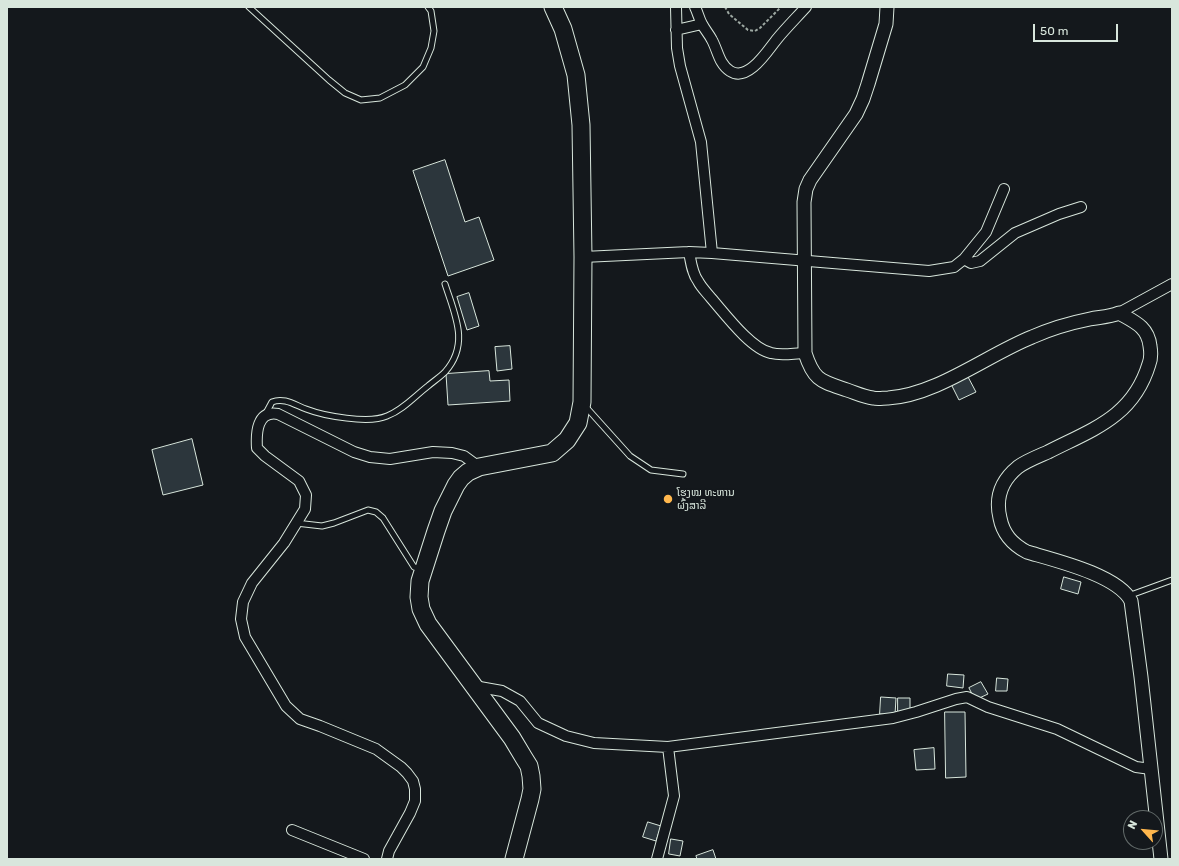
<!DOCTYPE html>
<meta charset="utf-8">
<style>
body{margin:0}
#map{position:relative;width:1179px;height:866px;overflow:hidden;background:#14181c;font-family:Rubik,sans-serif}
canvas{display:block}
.frame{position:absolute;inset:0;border:8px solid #d8e6dc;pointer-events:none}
.north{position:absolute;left:1123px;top:810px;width:40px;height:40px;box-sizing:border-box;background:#14181c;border:1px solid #626a69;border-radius:50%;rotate:297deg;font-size:11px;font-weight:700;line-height:16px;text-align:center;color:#d8e6dc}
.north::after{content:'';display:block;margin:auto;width:14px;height:18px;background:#ffb74d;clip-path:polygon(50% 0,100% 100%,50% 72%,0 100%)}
.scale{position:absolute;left:1033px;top:24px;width:85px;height:18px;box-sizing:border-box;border:2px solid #d8e6dc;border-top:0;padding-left:5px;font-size:12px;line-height:14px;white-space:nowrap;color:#d8e6dc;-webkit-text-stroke:3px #14181c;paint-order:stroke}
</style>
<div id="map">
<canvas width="1179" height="866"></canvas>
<div class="frame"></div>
<div class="north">N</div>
<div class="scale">50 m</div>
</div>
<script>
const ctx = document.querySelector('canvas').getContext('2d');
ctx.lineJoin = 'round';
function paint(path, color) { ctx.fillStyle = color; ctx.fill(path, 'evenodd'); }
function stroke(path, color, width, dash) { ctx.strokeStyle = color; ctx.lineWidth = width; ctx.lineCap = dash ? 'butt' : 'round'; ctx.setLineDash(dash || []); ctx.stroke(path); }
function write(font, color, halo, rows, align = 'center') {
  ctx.font = font + ' Rubik,"Noto Sans Lao",sans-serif'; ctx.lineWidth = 3; ctx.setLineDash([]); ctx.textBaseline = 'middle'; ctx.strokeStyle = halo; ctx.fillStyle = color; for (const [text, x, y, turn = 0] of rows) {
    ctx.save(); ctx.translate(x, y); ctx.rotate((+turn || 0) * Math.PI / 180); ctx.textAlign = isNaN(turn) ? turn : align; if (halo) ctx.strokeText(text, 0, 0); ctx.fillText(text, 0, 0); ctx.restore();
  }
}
const building = new Path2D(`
 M445,160l20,62 14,-5 15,43 -46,16 -35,-105z
 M469,293l10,33 -12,4 -10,-33z
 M510,346l2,23 -15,2 -2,-24z
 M489,371l1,10 19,-1 1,21 -62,4 -2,-31z
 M967,375l9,17 -17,8 -8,-16z
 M192,439l11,46 -40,10 -11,-45z
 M1064,577l17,5 -3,12 -17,-5z
 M948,674l16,1 -1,13 -16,-2z
 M997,678l11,1 -1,12h-11z
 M981,682l7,12 -13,6 -6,-12z
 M881,697l15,1 -1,17 -15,-1z
 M898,698h12v15h-12z
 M945,712h20l1,65 -20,1z
 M934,748l1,21 -19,1 -2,-20z
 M648,822l13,4 -5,15 -13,-4z
 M671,839l12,2 -3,15 -11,-2z
 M713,850l3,9h-19l-1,-3z`);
paint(building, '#2c363c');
stroke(building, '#d8e6dc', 1);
const service = new Path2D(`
 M249,7l80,73 16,13 16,7 19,-2 25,-13 18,-18 8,-19 3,-17 -3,-20 -3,-4
 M585,406l45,50 21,14 32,4
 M265,415l7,-13c12,-5 23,3 34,7 18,7 63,15 81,7 16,-6 28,-20 41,-30 6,-5 12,-9 17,-14 25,-28 10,-57 0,-88
 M296,523l26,3 12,-3 34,-13 8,2 7,6 31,49 7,2
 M1128,596l44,-16`);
const minor = new Path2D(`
 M676,7l1,41 3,18 21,76 11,111
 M695,7c3,6 4,12 7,17 3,6 7,10 10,16 6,11 7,24 18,31 18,12 38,-21 47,-32 9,-11 19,-21 29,-32
 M676,30l26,-6
 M689,252c2,10 3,21 9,29 3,6 9,12 13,17 14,16 40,51 60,55 11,3 23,0 34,0
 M583,257l106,-5 23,1 217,18 25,-4 10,-8 22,-27 18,-43
 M964,259l7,4 9,-2 35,-28 44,-19 22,-7
 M1119,313l53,-29
 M474,686l28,5 18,10 18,22 28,13 28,7 74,4 225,-29 23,-6 40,-13 11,-2 21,10 69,22 79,38 15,2
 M292,830l72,29
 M387,859l2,-8 21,-38 5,-12v-12l-2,-8 -6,-8 -6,-6 -25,-18 -56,-23 -20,-7 -14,-13 -41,-69 -4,-18 2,-17 9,-19 32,-40 21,-34 1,-14 -7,-14 -34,-25 -8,-8c-1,-15 0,-38 21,-34l76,38 16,5 20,2 43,-7 19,1 12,3 15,11
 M657,859l17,-63 -6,-49`);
const tertiary = new Path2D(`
 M887,7l-1,17 -18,60 -5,15 -7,15 -46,66 -4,9 -2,13 1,151c9,28 16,28 42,37 9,3 17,7 26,8 5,1 10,0 15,0 49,-3 99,-43 144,-61 18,-8 38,-14 58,-18 10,-2 19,-2 29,-6 16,9 29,14 31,33 1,6 1,13 -1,18 -16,53 -56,65 -101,88 -9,4 -22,9 -30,15 -16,13 -23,30 -18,51 3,16 12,26 27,34 27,8 91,23 104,49l10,76 20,182`);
const trunk = new Path2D(`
 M514,859l16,-60 2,-10 -1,-13 -2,-10 -5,-8 -12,-20 -84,-114 -7,-15 -2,-12 1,-16 16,-50 7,-20 13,-26 5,-7 7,-6 11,-5 73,-14 15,-13 11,-17 4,-21 1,-145 -2,-132 -5,-50 -13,-46 -10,-22`);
stroke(service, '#d8e6dc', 7);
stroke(minor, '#d8e6dc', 12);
stroke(tertiary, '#d8e6dc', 15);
stroke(trunk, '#d8e6dc', 19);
stroke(new Path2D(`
 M725,7l4,7 19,16 7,1 5,-3 21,-21`), '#9da8a2', 2, [3, 2]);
stroke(service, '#14181c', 5);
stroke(minor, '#14181c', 10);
stroke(tertiary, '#14181c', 13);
stroke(trunk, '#14181c', 17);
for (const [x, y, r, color] of [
 [668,499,5,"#ffb74d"]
]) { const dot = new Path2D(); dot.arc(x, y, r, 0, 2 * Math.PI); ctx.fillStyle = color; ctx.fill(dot); stroke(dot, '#14181c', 1.5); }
write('11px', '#d8e6dc', '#14181c', [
 ["ໂຮງໝ ທະຫານ",677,493],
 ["ຜົ້ງສາລີ",677,506]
], 'left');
</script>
